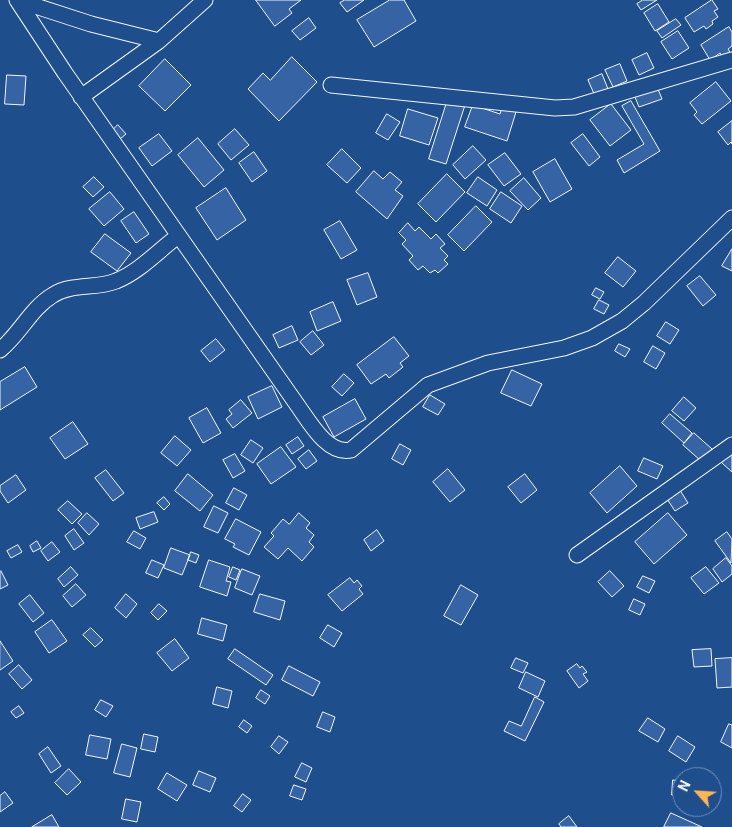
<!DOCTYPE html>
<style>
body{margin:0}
#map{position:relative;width:732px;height:827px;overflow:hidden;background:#1f4e8c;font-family:Roboto,sans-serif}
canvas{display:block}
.north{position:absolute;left:672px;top:767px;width:50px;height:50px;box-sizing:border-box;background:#1f4e8c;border:1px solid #7391ba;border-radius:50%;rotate:296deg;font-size:14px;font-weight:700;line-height:20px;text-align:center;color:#f2f6ff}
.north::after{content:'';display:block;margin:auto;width:18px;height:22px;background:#ffb74d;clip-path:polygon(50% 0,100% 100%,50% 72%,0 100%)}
</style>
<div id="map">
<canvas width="732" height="827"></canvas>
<div class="north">N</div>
</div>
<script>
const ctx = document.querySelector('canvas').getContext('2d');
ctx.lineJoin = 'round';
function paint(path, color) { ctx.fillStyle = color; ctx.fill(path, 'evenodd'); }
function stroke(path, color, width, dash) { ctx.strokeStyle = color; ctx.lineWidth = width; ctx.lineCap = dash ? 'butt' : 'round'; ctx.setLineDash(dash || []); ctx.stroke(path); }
const building = new Path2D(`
 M256,0h45l-12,9 3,4 -17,13z
 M345,0h19l-17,12 -7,-9z
 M390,0h14l12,21 -42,26 -17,-27z
 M643,0h14l-16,10 -4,-6z
 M712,0l6,9 -4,2 4,6 -6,4 1,3 -7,5 -2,-3 -10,6 -9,-14z
 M658,4l11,18 -14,9 -11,-18z
 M309,18l7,10 -16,12 -8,-9z
 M676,19l5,6 -19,13 -5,-7z
 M729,27l3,5v14l-4,3 2,3 -8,4 -2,-3 -10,7 -9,-15z
 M678,31l11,17 -17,11 -11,-17z
 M647,53l7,15 -15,7 -7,-15z
 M292,57l25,25 -38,39 -31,-32 15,-16 7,7z
 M165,59l26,26 -26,26 -26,-25z
 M620,64l7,17 -14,6 -8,-17z
 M602,74l6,15 -13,7 -7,-16z
 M7,75l19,1 -2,29 -19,-1z
 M716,82l15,19 -29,23 -8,-9 3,-3 -7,-9z
 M658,89l4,10 -23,8 -4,-10z
 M448,99l17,6 -19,59 -17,-5z
 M631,101l29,50 -36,22 -7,-13 27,-16 -22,-38z
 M611,104l20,26 -21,16 -20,-26z
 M473,105l27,9 2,-6 14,4 -9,29 -42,-14z
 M408,109l30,9 -9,27 -29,-9z
 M387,114l13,8 -12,18 -12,-7z
 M732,121v23l-1,-2 -3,3 -10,-13z
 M118,125l8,9 -6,5 -8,-8z
 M235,129l14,16 -18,15 -13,-16z
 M159,134l13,17 -20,15 -13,-18z
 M583,134l17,23 -11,9 -18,-23z
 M198,138l26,32 -20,17 -26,-32z
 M473,146l13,14 -21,19 -12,-14z
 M342,149l19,19 -14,15 -20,-18z
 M254,152l13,19 -15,11 -13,-19z
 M505,153l16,21 -17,12 -16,-21z
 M555,159l17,30 -22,13 -17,-30z
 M374,171l9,8 7,-7 12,10 -7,8 8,6 -16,23 -31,-27z
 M447,174l18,18 -29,30 -18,-18z
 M94,177l10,10 -11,10 -10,-10z
 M478,177l19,13 -10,16 -20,-13z
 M524,178l17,20 -13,12 -18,-19z
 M226,188l20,32 -29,20 -21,-32z
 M110,192l14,17 -20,17 -15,-17z
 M501,192l21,14 -11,17 -21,-14z
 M476,206l16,16 -28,29 -16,-16z
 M134,212l15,22 -13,9 -15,-22z
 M340,221l17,29 -16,9 -17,-29z
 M408,223l7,8 4,-4 12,12 5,-5 9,10 -5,4 8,8 -4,4 4,4 -10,9 -3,-3 -5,3 -7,-7 -5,4 -9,-10 4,-4 -11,-12 4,-4 -7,-7z
 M105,234l26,19 -14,18 -26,-19z
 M732,249v22l-10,-5z
 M618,257l18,14 -13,16 -18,-14z
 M368,273l9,24 -20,8 -10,-25z
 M700,276l16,19 -13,11 -16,-20z
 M596,288l8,4 -4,7 -8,-4z
 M599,300l10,5 -5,9 -10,-5z
 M333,302l8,19 -24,10 -7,-19z
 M666,322l13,8 -9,14 -13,-8z
 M292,326l6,14 -19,8 -6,-13z
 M313,331l11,14 -13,10 -11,-13z
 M394,337l15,19 -9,7 3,4 -14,11 -3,-4 -15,10 -14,-19z
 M216,339l9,11 -15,12 -9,-11z
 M619,344l11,5 -5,8 -10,-6z
 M653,346l12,7 -9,16 -12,-7z
 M25,367l12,20 -37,23v-28z
 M512,370l30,14 -11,22 -30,-13z
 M344,374l10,9 -12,13 -10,-9z
 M272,386l10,21 -24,12 -10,-22z
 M430,395l15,9 -7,11 -15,-8z
 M684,397l12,11 -12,13 -12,-10z
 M355,399l11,20 -32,18 -11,-20z
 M241,400l11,13 -19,15 -7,-9 6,-5 -3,-4z
 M207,408l14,25 -18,10 -14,-25z
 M670,414l22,19 -8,10 -22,-20z
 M73,422l15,22 -23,15 -15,-21z
 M694,433l18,16 -11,12 -18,-16z
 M175,436l16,14 -14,16 -16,-13z
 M298,437l6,9 -12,8 -6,-9z
 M251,440l12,8 -10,15 -12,-8z
 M400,444l11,6 -8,15 -11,-6z
 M281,447l15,20 -25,17 -14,-20z
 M309,450l8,11 -11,8 -8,-10z
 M732,451v21l-10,-9z
 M235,454l10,17 -12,7 -10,-18z
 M644,458l19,8 -6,13 -19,-8z
 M620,466l17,20 -30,27 -17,-20z
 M448,469l17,21 -15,12 -17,-20z
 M106,470l18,23 -11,8 -18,-23z
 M188,474l25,21 -13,16 -25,-20z
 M525,474l12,16 -16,13 -13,-16z
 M16,475l10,15 -18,13 -8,-12v-5z
 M678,487l10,16 -13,8 -10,-15z
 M234,488l13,7 -8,15 -13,-7z
 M164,497l6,7 -6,6 -7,-7z
 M68,501l14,13 -10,10 -14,-14z
 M214,506l14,7 -10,20 -14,-6z
 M154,512l4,10 -18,7 -4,-11z
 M87,513l12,11 -10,11 -11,-12z
 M299,513l11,10 -4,5 8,7 -5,7 5,5 -12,14 -14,-13 -10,11 -14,-12 10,-11 -3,-3 12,-14 6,5z
 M668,513l19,22 -33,29 -19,-22z
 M236,519l25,13 -12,23 -16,-8 2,-3 -10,-5z
 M74,529l10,14 -10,7 -9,-14z
 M377,530l7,11 -13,10 -7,-11z
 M134,531l12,7 -6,11 -13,-7z
 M727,532l5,7 -1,24 -16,-22z
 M37,541l4,7 -8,4 -3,-6z
 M52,542l8,10 -12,9 -7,-10z
 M18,545l4,7 -11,6 -4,-7z
 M171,548l19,7 -8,20 -18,-7z
 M191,552l8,3 -3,8 -8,-3z
 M726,558l6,8v8l-10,8 -9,-13z
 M152,560l12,5 -6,13 -12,-5z
 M209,560l21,7 -4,14 5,1 -4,14 -27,-9z
 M71,567l7,8 -14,12 -6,-8z
 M233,567l7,3 -4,10 -7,-3z
 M706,567l13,16 -15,11 -13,-16z
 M242,569l18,7 -8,19 -17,-7z
 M1,571l7,14 -8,4v-17z
 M610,571l14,15 -12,11 -14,-15z
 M643,576l12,5 -6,12 -12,-6z
 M350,578l4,5 3,-3 5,6 -3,3 4,5 -21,17 -14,-16z
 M76,584l10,11 -14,12 -9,-11z
 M461,585l17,10 -17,30 -17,-9z
 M126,594l11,10 -11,14 -11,-10z
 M260,594l25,7 -5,19 -26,-8z
 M30,595l14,18 -11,9 -14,-18z
 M634,599l11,5 -5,11 -11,-5z
 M159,604l8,7 -9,9 -7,-7z
 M202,618l25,7 -4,16 -25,-7z
 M52,620l15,21 -18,12 -14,-21z
 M328,625l14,8 -8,14 -14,-9z
 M91,628l12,12 -8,7 -12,-12z
 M175,639l14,19 -17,13 -15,-18z
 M0,641l13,20 -13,9z
 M235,649l38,26 -7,10 -38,-26z
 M711,649l1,17 -18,1 -2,-17z
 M516,658l12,5 -5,10 -12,-5z
 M732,658v29l-15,1 -2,-29z
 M577,664l3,4 2,-2 5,6 -4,2 5,7 -9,7 -12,-17z
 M19,665l13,15 -10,9 -13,-15z
 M289,666l31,16 -7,14 -31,-16z
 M526,672l19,9 -7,16 -19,-9z
 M217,687l15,4 -4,17 -15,-4z
 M261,690l9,6 -5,8 -9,-6z
 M535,697l9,5 -19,39 -21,-10 5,-10 12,5z
 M101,700l12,6 -7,11 -11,-7z
 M19,706l5,7 -8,5 -5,-6z
 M323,712l12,5 -5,15 -13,-5z
 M648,718l17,11 -7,13 -19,-11z
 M244,720l8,6 -5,7 -8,-6z
 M729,724l3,1v23l-11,-6z
 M144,734l14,3 -3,15 -14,-3z
 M90,735l21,4 -4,20 -21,-4z
 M279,736l9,6 -9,12 -8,-7z
 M678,736l17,11 -9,15 -17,-11z
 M122,744l15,4 -7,29 -16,-4z
 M48,747l13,19 -10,7 -12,-19z
 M302,763l10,5 -6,14 -11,-5z
 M69,769l12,13 -14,13 -12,-12z
 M199,771l17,7 -6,14 -17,-7z
 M167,773l20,12 -10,16 -19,-12z
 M673,780l9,1v15l-10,-1z
 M294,785l12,4 -4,11 -12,-4z
 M5,792l8,11 -13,9v-16z
 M243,794l8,6 -9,12 -8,-6z
 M126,799l15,3 -4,20 -15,-3z
 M671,813l31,14h-38z
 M52,815l7,12h-27z
 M569,816l8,11h-16l-2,-3z`);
paint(building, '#3563a3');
stroke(building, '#f2f6ff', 1);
const minor = new Path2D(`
 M17,0l48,73 233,333c12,17 30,49 53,44l77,-65 60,-22 76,-15 28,-10 30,-17 22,-18 88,-85
 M17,0l74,24 68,17
 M331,85l224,23 19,-1 158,-47
 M81,97l78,-56 46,-41
 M0,350c20,-16 31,-42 53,-55 19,-12 44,-6 63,-14 23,-9 43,-31 62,-45
 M577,555l155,-110`);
stroke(minor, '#f2f6ff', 17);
stroke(minor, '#1f4e8c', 15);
</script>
